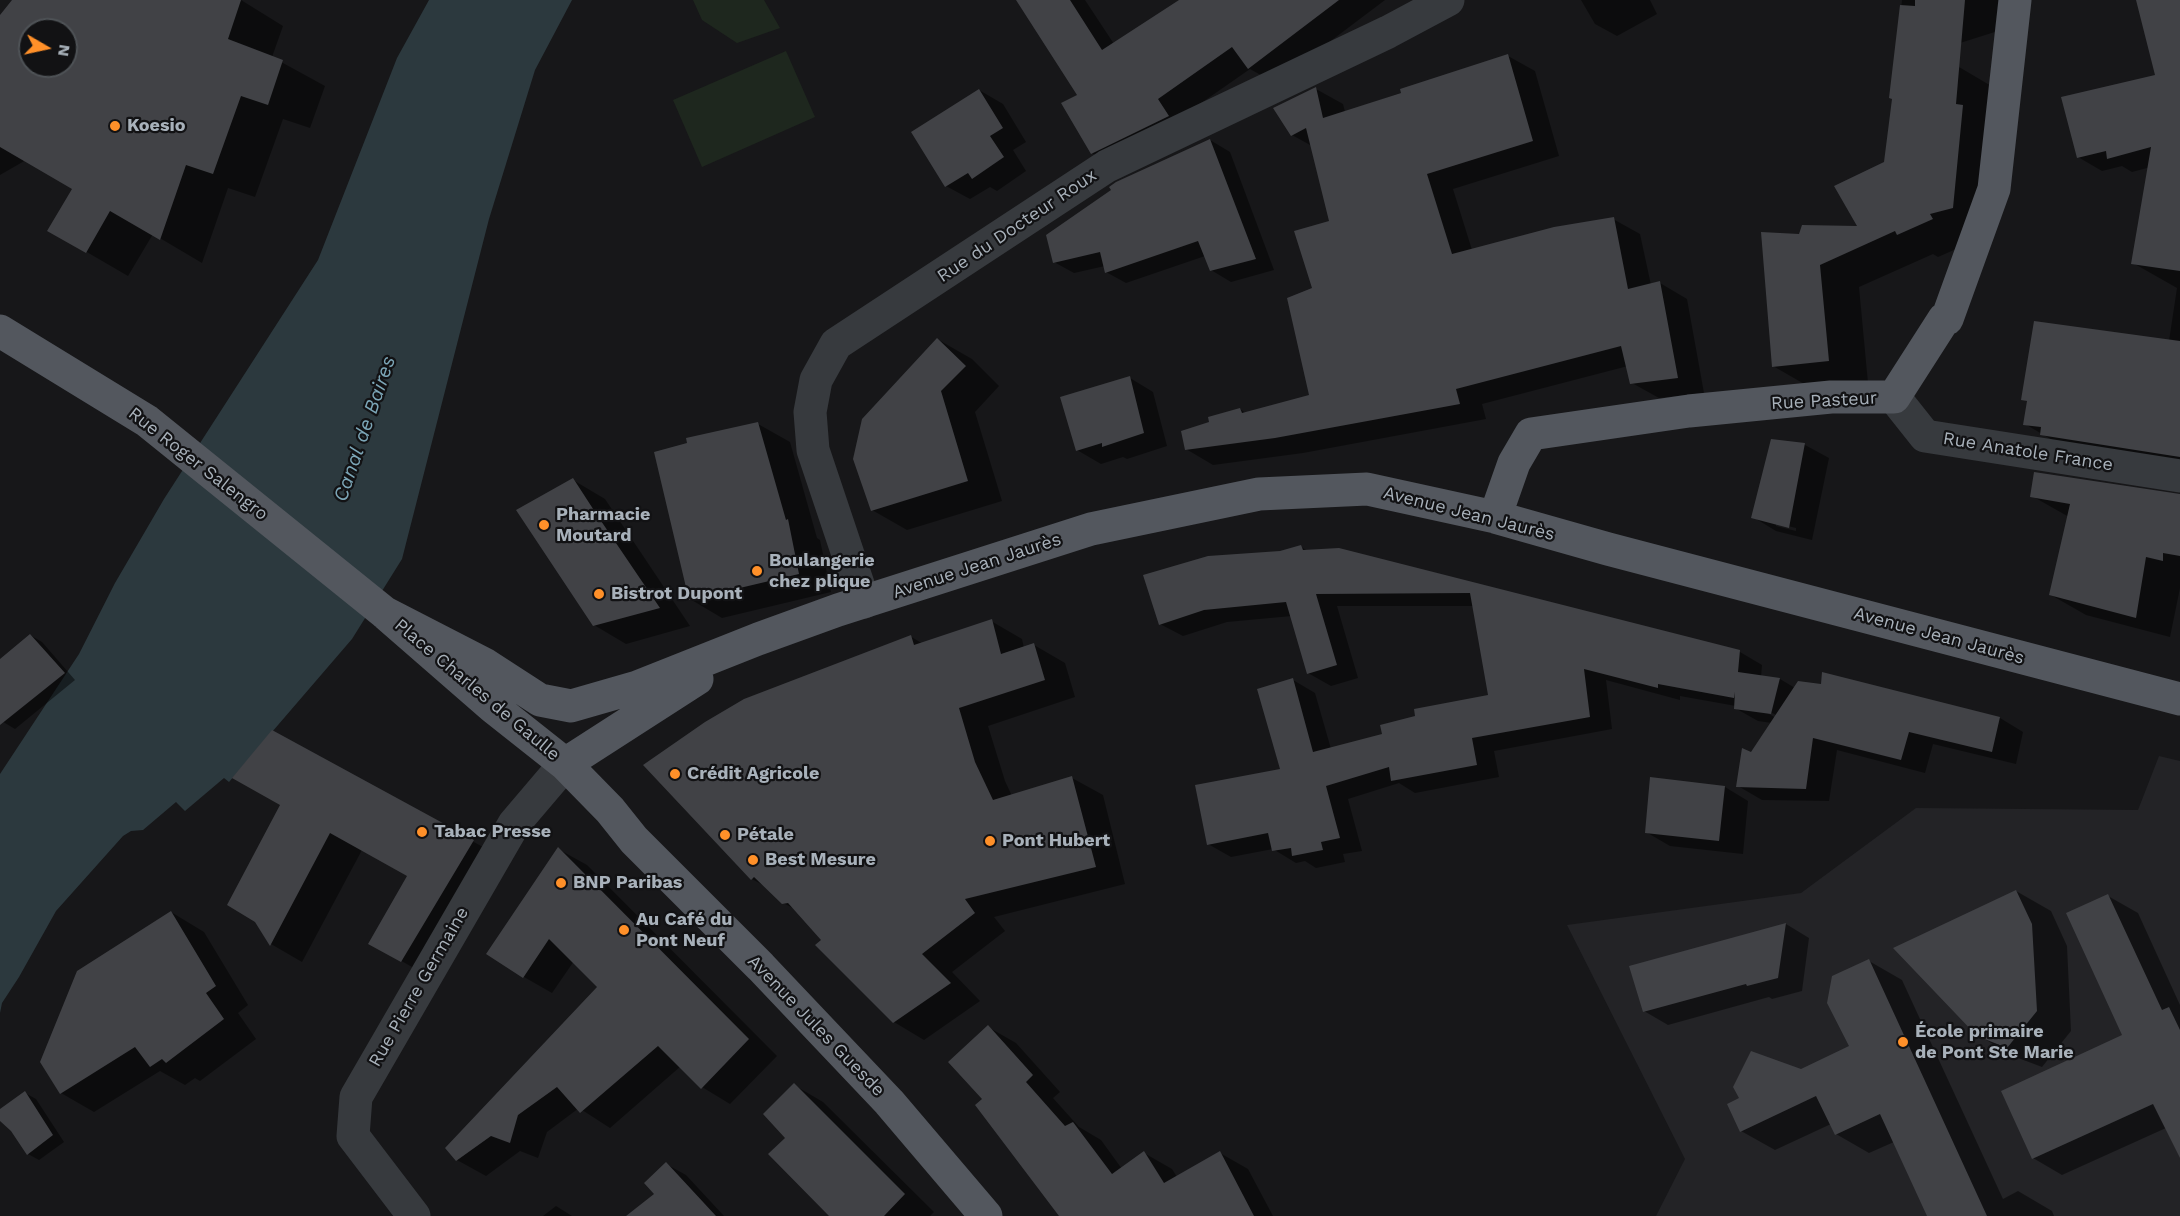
<!DOCTYPE html>
<meta charset="utf-8">
<style>
body{margin:0}
#map{position:relative;width:2180px;height:1216px;overflow:hidden;background:#171719;font-family:"Work Sans",sans-serif}
canvas{display:block}
.north{position:absolute;left:18px;top:18px;width:60px;height:60px;box-sizing:border-box;background:#121214;border:2px solid #4e5256;border-radius:50%;rotate:99deg;font-size:16px;font-weight:700;line-height:24px;text-align:center;color:#a8b1ba}
.north::after{content:'';display:block;margin:auto;width:21px;height:27px;background:#ff9029;clip-path:polygon(50% 0,100% 100%,50% 72%,0 100%)}
</style>
<div id="map">
<canvas width="2180" height="1216"></canvas>
<div class="north">N</div>
</div>
<script>
const ctx = document.querySelector('canvas').getContext('2d');
ctx.lineJoin = 'round';
function paint(path, color) { ctx.fillStyle = color; ctx.fill(path, 'evenodd'); }
function stroke(path, color, width, dash) { ctx.strokeStyle = color; ctx.lineWidth = width; ctx.lineCap = dash ? 'butt' : 'round'; ctx.setLineDash(dash || []); ctx.stroke(path); }
function write(font, color, halo, rows, align = 'center') {
  ctx.font = font + ' "Work Sans",sans-serif'; ctx.lineWidth = 4.5; ctx.setLineDash([]); ctx.textBaseline = 'middle'; ctx.strokeStyle = halo; ctx.fillStyle = color; for (const [text, x, y, turn = 0] of rows) {
    ctx.save(); ctx.translate(x, y); ctx.rotate((+turn || 0) * Math.PI / 180); ctx.textAlign = isNaN(turn) ? turn : align; if (halo) ctx.strokeText(text, 0, 0); ctx.fillText(text, 0, 0); ctx.restore();
  }
}
paint(new Path2D(`
 M2159,756l21,5v455h-524l29,-57 -118,-234 234,-32 115,-85 222,2z`), '#232326');
paint(new Path2D(`
 M693,0h71l16,28 -43,15 -35,-23z
 M786,51l29,66 -113,50 -29,-67z`), '#1e271e');
paint(new Path2D(`
 M429,0h143l-37,70 -46,149 -87,340 -50,80 -123,143 -5,-4 -39,33 -9,-9 -33,28 -12,1 -8,5 -67,75 -37,66 -17,26 -2,10v-239l79,-120 36,-71 49,-84 154,-239 79,-202z`), '#2c393e');
paint(new Path2D(`
 M14,0h227l42,26 -11,31 53,29 -15,42 -27,-9 -28,78 -27,-9 -26,75 -49,-29 -25,42 -79,-46 25,-42 -48,-28 -26,15v-157zM30,30h36v36h-36z
 M1018,0h67l29,44 68,-44h203l-110,83 -25,-14 -66,46 -66,54 -26,-16 -13,-57z
 M1581,0h69l7,14 -40,22 -22,-12z
 M1902,0h121l-3,24 -82,26 -39,-22z
 M1508,56l27,15 24,85 -106,33 19,61 141,-31 27,15 11,51 9,-2 27,16 17,94 -45,5 -27,-15 -4,-17 -146,38 4,15 -183,34 -90,12 -27,-16 25,-25 29,-15 7,5 64,-18 3,-107 17,-67 -19,-76 -20,-11 -17,-27 41,-19 27,15 2,8z
 M1959,67l39,23 -26,152 -34,15 -5,-3 -74,33 9,96 -55,6 -40,-23 27,-130 60,-8 26,-65z
 M2132,82l30,82 -30,8 -10,-6 -20,5 -24,-14z
 M979,90l24,14 23,38 -13,8 13,21 -29,20 -7,-4 -20,12 -24,-13z
 M1210,140l20,12 44,118 -43,12 -20,-12 -6,-14 -79,27 -20,-11 -1,-6 -31,7 -20,-11 59,-71z
 M2180,198v275l-97,-15 -58,-34 3,-22 -5,-3 146,-58 8,-53 -44,-25z
 M937,339l35,20 27,27 -24,26 27,89 -95,29 -35,-20z
 M1130,378l23,14 14,54 -40,13 -4,-2 -22,7 -24,-14z
 M758,424l32,18 27,96 3,2 11,52 -109,26 -32,-19z
 M1772,440l33,5 24,13 -17,82 -36,-9 -23,-14zM1776,523l20,5v3l-20,-5z
 M573,480l32,19 85,127 -64,18 -32,-19z
 M2180,495v93l-10,49 -84,-22 -35,-20 18,-78 -37,-21z
 M1301,547l7,4 432,101 22,13 -1,12 19,2 15,9 205,30 23,14 -7,32 -83,-20 -8,29 -88,-23 -8,51 -67,-1 -24,-14 14,-32 20,-31 -14,-2 -23,-13 1,-2 -56,-10v4l-74,-20 6,49 -118,22 5,26 -84,16 -16,-10 -51,16 14,52 -19,3 2,8 -29,6 -11,-7 -9,2 -23,-14 -42,8 -23,-13 74,-74 11,-90 22,13 16,56 53,-14 106,-39 -17,-90h-136l21,72 -27,8 -23,-13 -16,-57 -65,6 -44,14 -23,-12 121,-71zM1765,709l11,6v3l-12,-7z
 M991,621l31,18 2,9 10,-3 31,18 10,34 -87,29 17,55 7,15 60,-18 31,17 22,89 -131,33 11,14 -53,41 28,29 -56,39 -30,-18 -97,-112 -14,-7 -13,-14 -18,-10 158,-243 13,8z
 M30,635l12,7 33,38 -60,49 -15,-9v-59z
 M272,732l233,127 -72,120 -63,-36 38,-67 -46,-26 -60,112 -31,-18 11,-139z
 M1725,787l23,14 -5,53 -73,-8 -24,-14z
 M558,849l29,16 190,191 -47,48 -28,-17 -21,-21 -71,62 -31,-20 -32,24 -9,26 -18,-7 -34,25 -29,-16 142,-173 -25,-26 -22,32 -28,-16z
 M2016,891l35,20 16,35 4,85 -29,36 -29,-11 -35,-21z
 M2108,896l30,17 42,92v150l-14,-27 -104,47 -29,-17 91,-122z
 M171,912l33,20 44,73 -10,8 18,26 -56,42 -5,-3 -10,7 -25,-14 -66,41 -33,-19z
 M1786,924l23,14 -7,53 -30,8 -3,-2 -101,28 -24,-14 -13,-44z
 M1869,961l33,19 101,219 15,-8 34,20 2,5h-126l-34,-74 -25,11 -33,-19 -5,-10 -56,26 -34,-19 60,-60 50,-24z
 M988,1027l28,16 44,49 -7,6 26,29 22,13 21,29 22,-16 28,16 5,8 43,-24 28,16 25,47h-212l-77,-117z
 M794,1085l29,17 111,110 -4,4h-99l-44,-78z
 M25,1093l11,6 28,43 -25,18 -11,-6 -15,-24 -13,-11v-8z
 M666,1164l20,11 38,41h-94l26,-22z
 M556,1206l16,10h-29z`), '#0007');
paint(new Path2D(`
 M12,0h229l-13,39 55,21 -15,45 -27,-9 -28,78 -27,-9 -26,75 -50,-29 -24,42 -39,-22 25,-42 -72,-42v-132zM30,30h36v36h-36z
 M1016,0h54l32,50 77,-50h160l-91,69 -16,-22 -74,52 11,17 -78,38 -30,-51 16,-8z
 M1915,0h50l-9,104 7,1 -10,103 -23,6 3,5 -36,16 -2,-4 -75,34 9,96 -57,6 -11,-135 38,2 3,-9 55,1 -23,-40 50,-24 8,-63 -3,-1 11,-93 15,1z
 M2136,0h44v271l-49,-7 20,-117 -44,12 -1,-8 -29,7 -16,-61 94,-22z
 M1508,54l25,87 -106,33 25,80 102,-27 60,-10 14,72 32,-8 18,97 -48,6 -9,-38 -165,43 4,15 -185,34 -90,12 -4,-19 28,-9 -1,-5 32,-9 2,5 67,-18 -22,-97 25,-10 -18,-57 35,-10 -23,-93 -15,8 -18,-28 43,-21 7,31 78,-25 -1,-4z
 M979,89l24,39 -13,8 14,21 -32,22 -4,-6 -23,14 -34,-55z
 M1210,139l46,120 -46,12 -12,-30 -93,32 -5,-21 -47,11 -7,-28 65,-45 -2,-3 7,-5z
 M2034,321l146,20v116l-140,-22 1,-8 -18,-2 4,-24 -6,-1z
 M937,338l29,28 -25,25 27,90 -97,30 -18,-52 9,-40z
 M1130,376l14,57 -42,14v-4l-26,8 -16,-54z
 M758,422l28,98 2,-1 11,55 -110,26 -35,-148 33,-9 -1,-5z
 M1771,439l34,4 -16,85 -38,-10z
 M2034,472l146,22v62l-17,-3v8l-17,-4 -10,61 -87,-23 21,-91 -40,-7z
 M573,478l24,37 63,93 -67,18 -77,-116z
 M1301,545l2,5 36,-2 401,102 -2,22 42,6 -9,36 -37,-5 1,-17 -1,6 -76,-14v4l-74,-19 6,48 -118,21 5,27 -86,16 -2,-14 -63,19 14,52 -19,4 2,8 -31,6 -1,-8 -19,3 -4,-18 -61,12 -12,-60 85,-16 -23,-80 36,-11 20,74 69,-18 -2,-9 35,-9 -1,-7 74,-14 -18,-102 -154,1 21,71 -30,9 -21,-72 -82,8 -45,15 -16,-50 65,-19 72,-5z
 M992,619l9,35 33,-11 11,37 -86,28 16,54 18,38 79,-24 24,91 -131,32 10,14 -53,41 29,29 -58,40 -78,-78 6,-5 -33,-37 -6,1 -28,-27 -3,3 -108,-115 62,-43 39,-23 167,-64 3,10z
 M30,634l35,39 -65,52v-66z
 M1822,672l178,45 -8,35 -83,-20 -8,28 -88,-22 -7,51 -70,-2 6,-39 9,4 47,-71 23,3z
 M272,730l202,110 -73,122 -33,-18 39,-68 -77,-43 -60,113 -15,-24 -28,-17 53,-100 -48,-27z
 M1650,777l75,9 -6,55 -74,-8z
 M558,847l191,192 -48,50 -43,-43 -78,67 -23,-26 -39,28 -8,28 -19,-7 -35,25 -11,-13 152,-161 -48,-48 -26,39 -37,-24z
 M2016,890l16,34 5,87 -30,37 -30,-12 -84,-88z
 M2108,894l54,116 7,-3 11,23v128l-27,-54 -121,55 -31,-68 121,-56 -56,-122z
 M171,911l45,75 -10,7 18,26 -58,44 -4,-4 -12,8 -15,-20 -75,47 -20,-32 37,-91z
 M1786,923l-8,55 -31,8 -1,-2 -103,28 -14,-46z
 M1869,959l73,159 45,98h-60l-47,-102 -45,21 -19,-39 -76,36 -13,-28 12,-6 -6,-11 18,-36 50,18 48,-23 -22,-43 5,-27z
 M988,1025l45,50 -7,7 39,44 8,-4 39,52 32,-23 20,32 56,-32 34,65h-195l-84,-111 7,-6 -34,-37z
 M794,1083l111,111 -21,22h-55l-61,-62 17,-16 -22,-24z
 M25,1091l28,44 -26,20 -16,-24 -11,-10v-12z
 M666,1162l50,54h-90l28,-22 -10,-11z`), '#414246');
stroke(new Path2D(`
 M1894,397l31,39 255,40
 M864,602l-51,-152 -3,-38 6,-32 20,-36 271,-178 281,-134 60,-32
 M414,1216l-61,-80 3,-39 158,-273 51,-60`), '#373a3e', 33);
stroke(new Path2D(`
 M0,331l147,90 238,192 108,94 72,57 45,46 24,30 127,127 128,135 97,114
 M1495,517l19,-54 17,-29 158,-23 142,-14h63l50,-78h3l47,-130 21,-189
 M385,613l101,52 54,35 31,6 66,-19 121,-48 80,-29 253,-81 168,-35 108,-5 128,28 113,32 572,150
 M565,764l132,-85`), '#53575e', 33);
for (const [x, y, r, color] of [
 [115,126,6,"#ff9029"],
 [544,525,6,"#ff9029"],
 [757,571,6,"#ff9029"],
 [599,594,6,"#ff9029"],
 [675,774,6,"#ff9029"],
 [422,832,6,"#ff9029"],
 [725,835,6,"#ff9029"],
 [990,841,6,"#ff9029"],
 [753,860,6,"#ff9029"],
 [561,883,6,"#ff9029"],
 [624,930,6,"#ff9029"],
 [1903,1042,6,"#ff9029"]
]) { const dot = new Path2D(); dot.arc(x, y, r, 0, 2 * Math.PI); ctx.fillStyle = color; ctx.fill(dot); stroke(dot, '#121214', 2); }
write('bold 18px', '#a8b1ba', '#121214', [
 ["Koesio",127,126],
 ["Pharmacie",556,515],
 ["Moutard",556,536],
 ["Boulangerie",769,561],
 ["chez plique",769,582],
 ["Bistrot Dupont",611,594],
 ["Crédit Agricole",687,774],
 ["Tabac Presse",434,832],
 ["Pétale",737,835],
 ["Pont Hubert",1002,841],
 ["Best Mesure",765,860],
 ["BNP Paribas",573,883],
 ["Au Café du",636,920],
 ["Pont Neuf",636,941],
 ["École primaire",1915,1032],
 ["de Pont Ste Marie",1915,1053]
], 'left');
write('18px', '#a8b1ba', '#121214', [
 ["Rue du Docteur Roux",1017,226,-34],
 ["Rue Pasteur",1824,401,-3],
 ["Rue Anatole France",2028,452,9],
 ["Rue Roger Salengro",198,464,38],
 ["Avenue Jean Jaurès",1469,514,14],
 ["Avenue Jean Jaurès",977,566,-18],
 ["Avenue Jean Jaurès",1939,636,15],
 ["Place Charles de Gaulle",477,690,40],
 ["Rue Pierre Germaine",419,987,-60],
 ["Avenue Jules Guesde",816,1026,46]
]);
write('italic 20px', '#7ca6b7', '#121214', [
 ["Canal de Baires",365,429,-71]
]);
</script>
